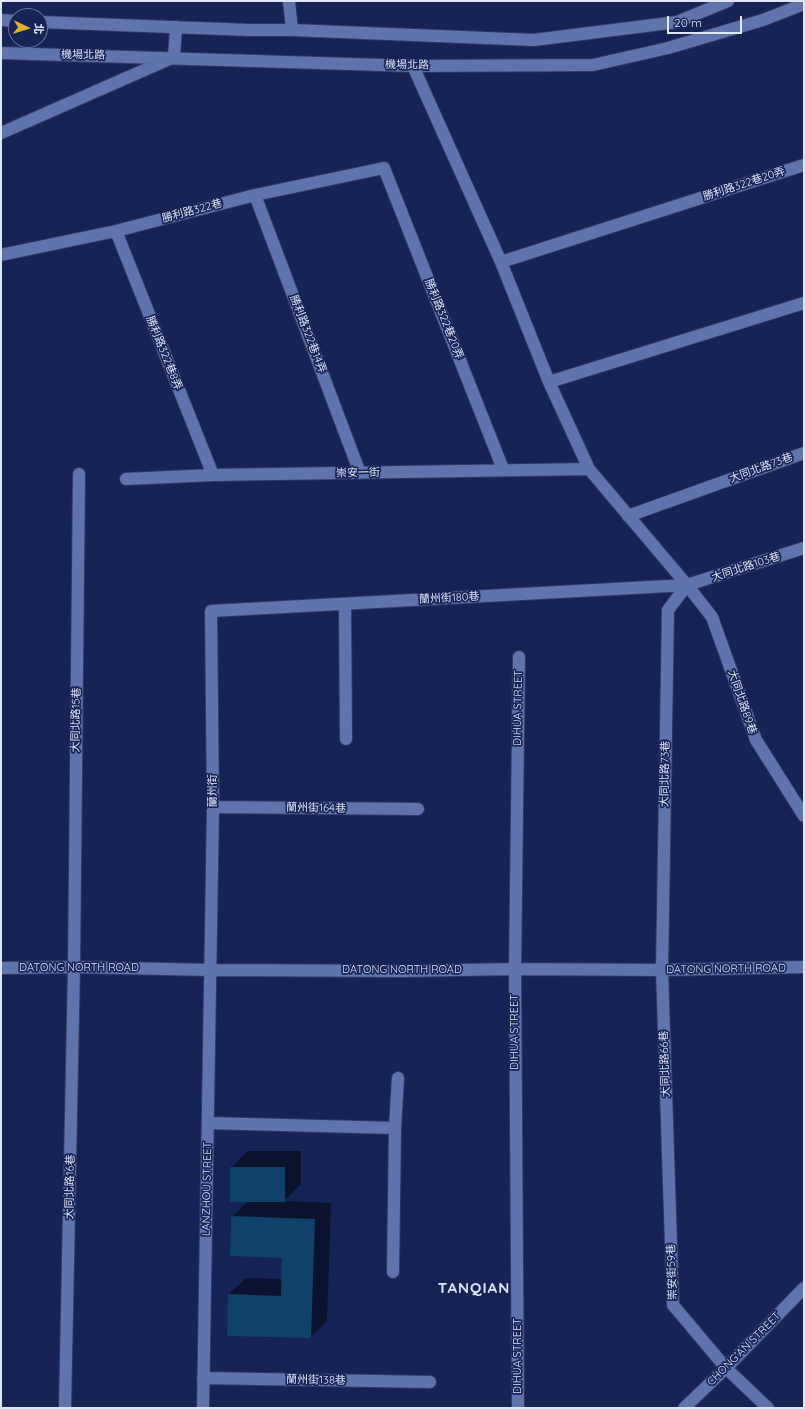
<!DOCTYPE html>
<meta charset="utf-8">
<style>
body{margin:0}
#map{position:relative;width:805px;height:1409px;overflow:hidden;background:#152355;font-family:Quicksand,"Noto Sans TC",sans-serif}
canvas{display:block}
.frame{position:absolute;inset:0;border:2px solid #dee6fa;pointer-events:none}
.north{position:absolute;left:8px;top:8px;width:40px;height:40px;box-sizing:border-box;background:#152355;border:1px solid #657197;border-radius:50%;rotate:94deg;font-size:11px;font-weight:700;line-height:16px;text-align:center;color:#dee6fa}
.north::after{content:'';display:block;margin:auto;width:14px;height:18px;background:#deb133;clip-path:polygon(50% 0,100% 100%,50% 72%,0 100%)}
.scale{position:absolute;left:667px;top:16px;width:75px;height:18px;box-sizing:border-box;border:2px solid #dee6fa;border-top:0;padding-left:5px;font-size:12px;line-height:14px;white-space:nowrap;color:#dee6fa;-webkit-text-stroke:3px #152355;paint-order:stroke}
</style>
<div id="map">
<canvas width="805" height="1409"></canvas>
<div class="frame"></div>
<div class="north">北</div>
<div class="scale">20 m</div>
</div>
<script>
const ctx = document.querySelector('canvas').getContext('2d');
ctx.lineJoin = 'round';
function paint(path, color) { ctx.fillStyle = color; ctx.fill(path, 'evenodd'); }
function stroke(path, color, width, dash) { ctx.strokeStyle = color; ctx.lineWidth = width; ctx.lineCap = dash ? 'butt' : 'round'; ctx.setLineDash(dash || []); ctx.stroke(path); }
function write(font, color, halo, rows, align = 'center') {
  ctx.font = font + ' Quicksand,"Noto Sans TC",sans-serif'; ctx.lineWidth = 3.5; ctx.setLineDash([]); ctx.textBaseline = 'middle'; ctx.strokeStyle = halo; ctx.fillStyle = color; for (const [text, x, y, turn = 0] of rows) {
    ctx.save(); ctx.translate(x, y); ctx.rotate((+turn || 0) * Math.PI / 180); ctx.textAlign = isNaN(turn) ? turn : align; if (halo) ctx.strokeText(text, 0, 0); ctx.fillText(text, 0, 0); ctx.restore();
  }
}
paint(new Path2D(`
 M247,1151h54v33l-17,17 47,2 -4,118 -16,16 -82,-43 17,-16 36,1 1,-22 -51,-40 16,-16 -17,-33z`), '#0007');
paint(new Path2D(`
 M230,1167h55v35h-55z
 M231,1216l84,3 -4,119 -84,-2 1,-42 53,2 1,-38 -52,-2z`), '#104169');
const minor = new Path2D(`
 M289,1l3,29
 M1,20l15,1
 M40,22l209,8h43l242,10 143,-18 51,-21
 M1,53l412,13 180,-1 75,-17 95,-28 41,-16
 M413,66l88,196 48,120 40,87 98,116 25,32 44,123 48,76
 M1,133l173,-76 2,-30
 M255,195l105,278
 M116,231l97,244
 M1,255l115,-24 139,-36 129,-27 119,301
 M501,262l303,-97
 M549,382l255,-79
 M126,479l87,-4 376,-6
 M628,516l176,-63
 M687,585l-19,25 -6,360 11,335 53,63 42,40
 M345,604l1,135
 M213,807l205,2
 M1,968l73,-1 137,3 192,1 112,-2 147,1 142,-3
 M208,1123l187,5
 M393,1272l2,-144 3,-50
 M203,1378l227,4
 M65,1408l9,-441 5,-493
 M203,1408l10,-601 -2,-196 476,-26 117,-37
 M518,1408l-3,-439 4,-312
 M684,1408l42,-40 78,-80`);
stroke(minor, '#343963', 14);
stroke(minor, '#5f74ad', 12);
write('11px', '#dee6fa', '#152355', [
 ["機場北路",83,55,1],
 ["機場北路",407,65,1],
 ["勝利路322巷20弄",744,184,-18],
 ["勝利路322巷",192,211,-15],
 ["勝利路322巷20弄",444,319,68],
 ["勝利路322巷14弄",308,334,69],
 ["勝利路322巷8弄",164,353,68],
 ["大同北路73巷",761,468,-20],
 ["崇安一街",358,473,-1],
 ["大同北路103巷",746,567,-18],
 ["蘭州街180巷",449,598,-3],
 ["大同北路89巷",742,702,71],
 ["DIHUA STREET",518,708,-89],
 ["大同北路15巷",76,720,-89],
 ["大同北路73巷",665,774,-89],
 ["蘭州街",213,791,-90],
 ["蘭州街164巷",316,808,1],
 ["DATONG NORTH ROAD",79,968],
 ["DATONG NORTH ROAD",726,969,-1],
 ["DATONG NORTH ROAD",402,970],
 ["DIHUA STREET",515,1032,-90],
 ["大同北路66巷",665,1064,-92],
 ["大同北路16巷",70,1187,-89],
 ["LANZHOU STREET",207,1189,-89],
 ["崇安街59巷",672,1272,-92],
 ["CHONG’AN STREET",744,1349,-45],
 ["DIHUA STREET",518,1356,-90],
 ["蘭州街138巷",316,1380,1]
]);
ctx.letterSpacing = '1px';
write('bold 15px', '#dee6fa', '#152355', [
 ["TANQIAN",474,1288]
]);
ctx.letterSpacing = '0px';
</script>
